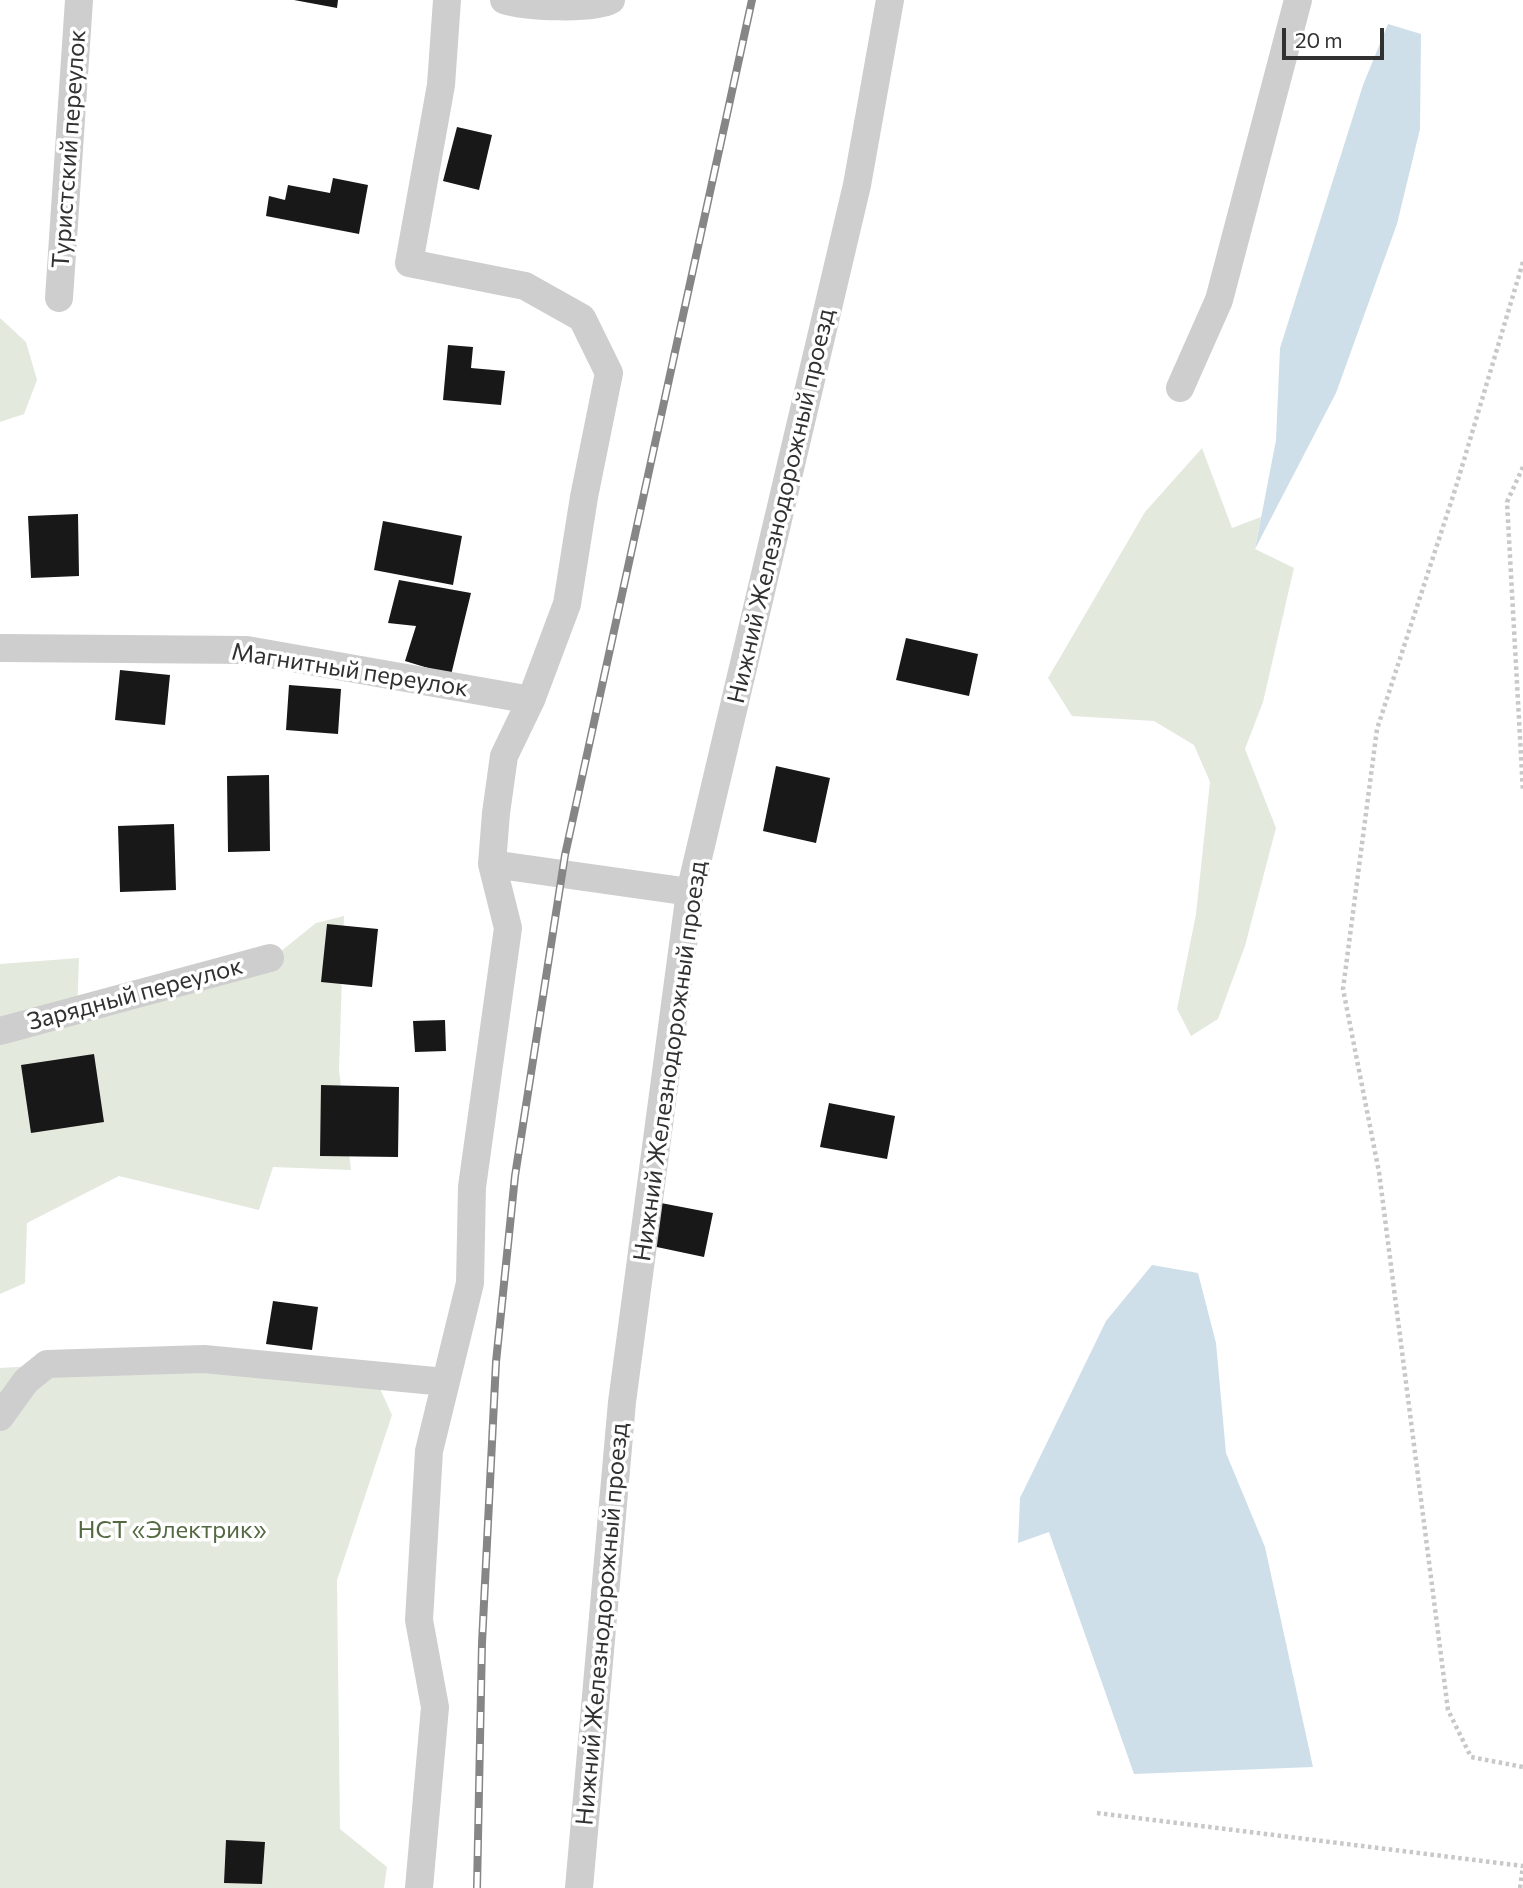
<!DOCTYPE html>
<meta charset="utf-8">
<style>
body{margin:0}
#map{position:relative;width:1523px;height:1888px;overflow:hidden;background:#fff;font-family:Commissioner,sans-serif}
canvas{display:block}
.scale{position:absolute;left:1282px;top:28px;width:102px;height:32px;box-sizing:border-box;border:4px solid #313131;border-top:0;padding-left:9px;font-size:21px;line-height:24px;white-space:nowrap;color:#313131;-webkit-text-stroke:5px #fff;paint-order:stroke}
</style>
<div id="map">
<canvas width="1523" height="1888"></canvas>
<div class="scale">20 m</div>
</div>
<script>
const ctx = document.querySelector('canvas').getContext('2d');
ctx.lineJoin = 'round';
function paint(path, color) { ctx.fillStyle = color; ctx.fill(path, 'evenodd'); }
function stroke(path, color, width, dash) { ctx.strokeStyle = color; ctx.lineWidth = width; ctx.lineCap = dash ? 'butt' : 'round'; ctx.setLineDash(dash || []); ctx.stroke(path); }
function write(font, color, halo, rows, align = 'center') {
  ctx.font = font + ' Commissioner,sans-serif'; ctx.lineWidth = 7; ctx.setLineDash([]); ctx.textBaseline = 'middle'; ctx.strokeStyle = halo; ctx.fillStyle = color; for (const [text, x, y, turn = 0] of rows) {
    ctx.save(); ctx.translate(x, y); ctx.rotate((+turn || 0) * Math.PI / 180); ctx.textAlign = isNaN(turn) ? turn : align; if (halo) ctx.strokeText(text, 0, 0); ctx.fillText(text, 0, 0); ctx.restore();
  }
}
paint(new Path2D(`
 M0,318l26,24 11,38 -13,34 -24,8z
 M1202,448l30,80 29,-11 -6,32 39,19 -31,134 -18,47 31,79 -31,118 -27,73 -27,17 -14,-27 19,-95 14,-132 -16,-37 -40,-24 -82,-5 -24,-38 97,-166z
 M344,916l-5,154 12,100 -78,-3 -14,43 -140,-34 -92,47 -2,60 -25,11v-330l79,-6 -2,57 188,-51 51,-41z
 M186,1357l191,25 15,33 -55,165 3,249 47,38 -3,21h-384v-520z`), '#e4e9de');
paint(new Path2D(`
 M1388,24l33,10 -1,95 -23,95 -61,169 -81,156 21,-109 4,-92 83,-263z
 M1152,1265l46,8 18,70 10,110 39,94 48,220 -179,7 -85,-242 -31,11 2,-45 86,-177z`), '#cfdfea');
paint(new Path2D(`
 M294,0h44l-1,8z
 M457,127l35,8 -13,55 -36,-9z
 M333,178l35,7 -9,49 -93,-18 3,-20 16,4 3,-15 42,8z
 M448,345l25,2 -2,21 34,3 -4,34 -58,-5z
 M78,514l1,62 -48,2 -3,-62z
 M383,521l79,15 -9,49 -79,-15z
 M399,580l72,13 -20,82 -46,-14 11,-35 -28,-3z
 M906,638l72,16 -9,42 -73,-16z
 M120,670l50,5 -5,50 -50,-5z
 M289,685l52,4 -3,45 -52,-4z
 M776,766l54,12 -14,65 -53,-12z
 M269,775l1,76 -42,1 -1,-76z
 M174,824l2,66 -56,2 -2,-66z
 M327,924l51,5 -6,58 -51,-5z
 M445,1020l1,31 -31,1 -2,-31z
 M94,1054l10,68 -73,11 -10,-68z
 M321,1085l78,2 -1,70 -78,-1z
 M829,1103l66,13 -8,43 -67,-12z
 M661,1203l52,10 -9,44 -52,-11z
 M273,1301l45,6 -6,43 -46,-6z
 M226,1840l39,2 -3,42 -38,-1z`), '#181818');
stroke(new Path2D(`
 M1523,262l-68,228 -78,239 -34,260 36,183 69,538 23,47 52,10
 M1523,467l-16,35 16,290
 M1097,1813l426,53
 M1520,1888l3,-22`), '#c8c8c8', 4.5, [3.5, 3.5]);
stroke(new Path2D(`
 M504,0c20,7 90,10 107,0
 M59,298l20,-298
 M1180,388l39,-88 79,-300
 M0,648l247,2 284,50
 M492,864l198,28
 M0,1031l270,-73
 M0,1417l26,-36 21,-17 157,-5 241,23
 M419,1888l16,-181 -16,-87 10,-169 41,-168 2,-96 36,-259 -16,-64 4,-51 8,-57 27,-56 36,-96 17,-107 25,-124 -27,-55 -57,-32 -116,-23 32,-178 6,-85
 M579,1888l43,-486 68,-510 167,-707 33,-185`), '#cecece', 28);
const rail = new Path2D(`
 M477,1888l5,-245 14,-281 19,-186 50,-321 187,-855`);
stroke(rail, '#868686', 8);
stroke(rail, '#fff', 5, [16]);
write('24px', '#313131', '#fff', [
 ["Туристский переулок",69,149,-86],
 ["Нижний Железнодорожный проезд",781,506,-77],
 ["Магнитный переулок",350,670,9],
 ["Зарядный переулок",135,994,-15],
 ["Нижний Железнодорожный проезд",670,1061,-82],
 ["Нижний Железнодорожный проезд",602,1624,-85]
]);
write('24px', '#546942', '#fff', [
 ["НСТ «Электрик»",172,1530]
]);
</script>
